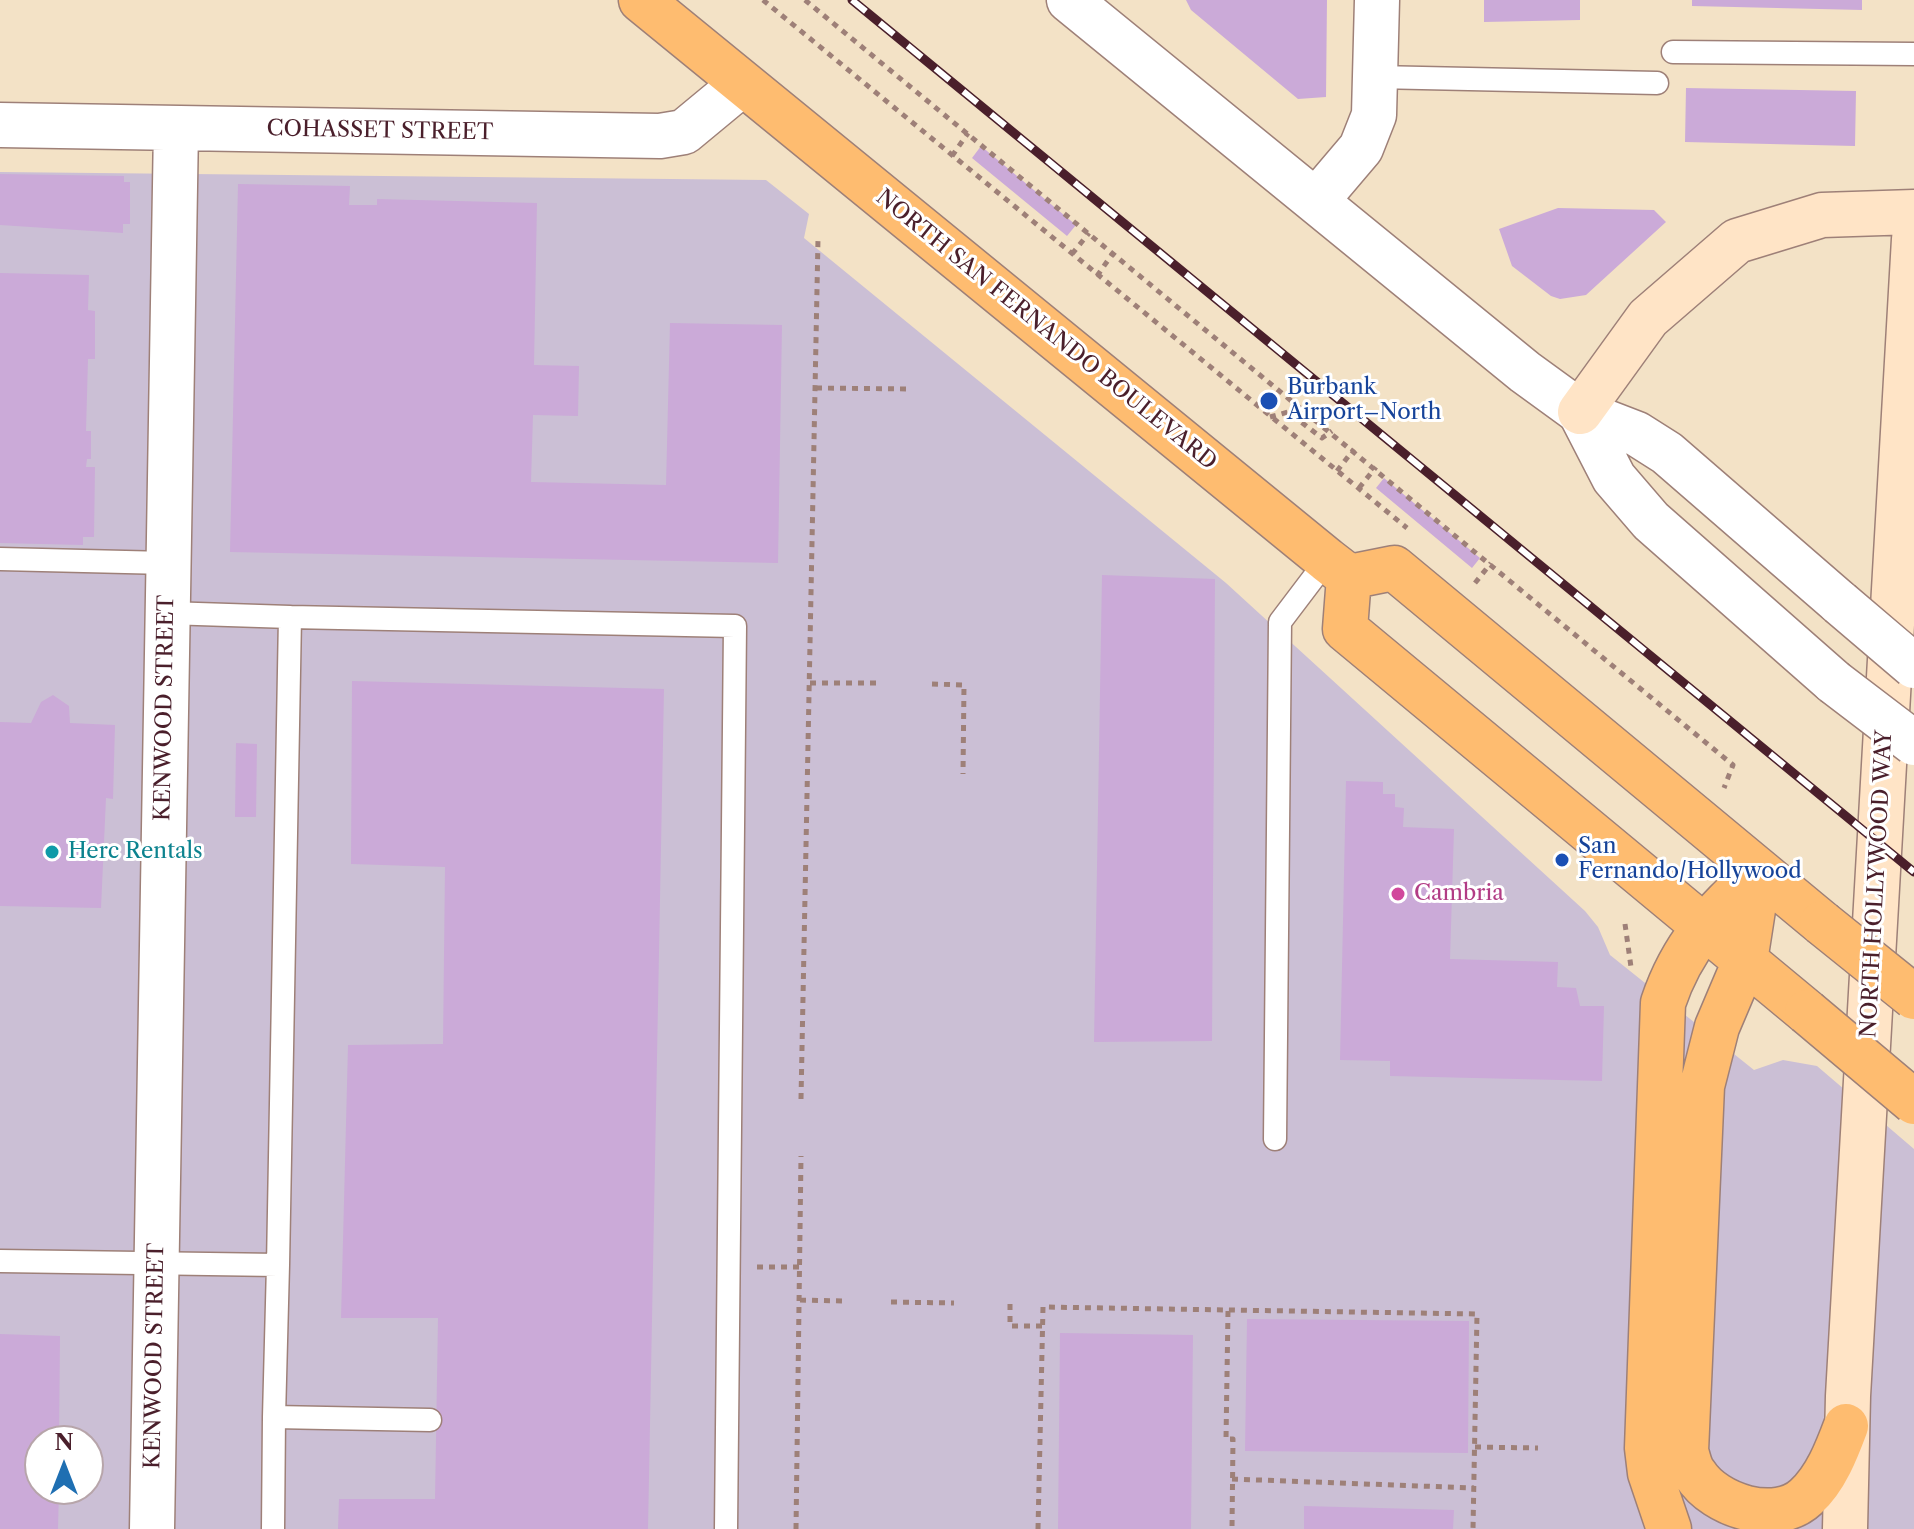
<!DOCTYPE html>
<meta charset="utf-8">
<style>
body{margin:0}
#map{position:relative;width:1914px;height:1529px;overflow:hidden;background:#f3e2c6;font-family:"Libre Caslon Text",serif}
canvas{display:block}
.north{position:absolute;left:24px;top:1425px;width:80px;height:80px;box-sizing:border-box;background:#fff;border:2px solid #b7a5aa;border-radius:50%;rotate:0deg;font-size:22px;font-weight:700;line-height:32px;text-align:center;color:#4a1f2b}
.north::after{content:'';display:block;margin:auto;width:28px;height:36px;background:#1f6fb2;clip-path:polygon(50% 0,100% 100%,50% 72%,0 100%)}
</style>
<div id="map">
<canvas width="1914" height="1529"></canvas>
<div class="north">N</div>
</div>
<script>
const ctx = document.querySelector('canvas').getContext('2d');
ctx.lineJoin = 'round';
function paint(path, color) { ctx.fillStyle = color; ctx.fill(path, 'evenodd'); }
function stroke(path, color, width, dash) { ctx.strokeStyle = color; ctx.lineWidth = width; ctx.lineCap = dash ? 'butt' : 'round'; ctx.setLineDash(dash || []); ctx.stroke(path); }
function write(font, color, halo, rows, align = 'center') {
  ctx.font = font + ' "Libre Caslon Text",serif'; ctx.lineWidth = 6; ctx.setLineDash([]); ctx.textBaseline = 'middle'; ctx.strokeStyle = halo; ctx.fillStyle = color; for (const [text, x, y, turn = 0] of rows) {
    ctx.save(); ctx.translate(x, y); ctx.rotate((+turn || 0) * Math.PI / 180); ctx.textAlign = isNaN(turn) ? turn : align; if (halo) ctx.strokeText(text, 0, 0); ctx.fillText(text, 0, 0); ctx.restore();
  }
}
paint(new Path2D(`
 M0,172l766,8 43,34 -5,24 422,345 359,328 13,16 12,28 144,115 29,-10 34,6 97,83v380h-1914zM40,1441h48v48h-48z`), '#cbbfd5');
paint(new Path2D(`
 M1186,0h141l-1,97 -28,2 -107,-89z
 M1484,0h96v20l-96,2z
 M1692,0h170v10l-170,-4z
 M1686,88l170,3 -1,55 -170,-4z
 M981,146l95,79 -9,11 -95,-78z
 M0,174l124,2v6h6v42h-7v9l-123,-8z
 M238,184l112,2 -1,19h28v-6l160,4 -3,162 45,1 -1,50 -45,-1 -2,67 135,3 4,-162 112,2 -4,238 -548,-11z
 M1558,208l96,2 12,12 -80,73 -26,4 -9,-3 -39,-30 -13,-37z
 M0,273l89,2 -1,35 7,1v48h-7l-2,72h5v28h-4l-1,8h9l-1,70h-11v8l-83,-2z
 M1384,478l96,80 -8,10 -96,-80z
 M1102,575l113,4 -3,462 -118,1z
 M352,681l312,8 -16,840h-310l1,-30h96l3,-181h-97l7,-273 95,-1 2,-177 -94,-3z
 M53,695l16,11 1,17 45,2 -2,74 -7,-1 -5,110 -101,-2v-184l31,1 10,-21z
 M236,743l21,1 -1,73h-21z
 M1346,781l37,1v12h12v13l9,1 -1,19 51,2 -4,130 108,3 -1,25 19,1 4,18h24l-2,75 -212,-5v-15l-50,-1z
 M1247,1319l222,2 -1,132 -223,-2z
 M1060,1333l133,2 -2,194h-133z
 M0,1334l60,2 -1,105h-19v48h19l-1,40h-58z
 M1304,1506l150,4 -1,19h-149z`), '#cbaad8');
const service = new Path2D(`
 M1673,52l241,2
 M1375,77l282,6
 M0,559l167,4
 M167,613l123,4
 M1275,1139l5,-517 47,-62
 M0,1261l278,4 12,-648 445,9 -9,903
 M278,1265l-4,152 156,3
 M273,1529l1,-112`);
const minor = new Path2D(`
 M1069,0l456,372 55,40
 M0,125l660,11 24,-4 58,-48
 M1316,201l45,-53 13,-33 3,-115
 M152,1529l24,-1401`);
const tertiary = new Path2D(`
 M1580,412l34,66 37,43 183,161
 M1580,412l57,22 30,19 173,150`);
const secondary = new Path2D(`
 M1580,412l68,-94 89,-77 85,-26 92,-3
 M1845,1529l3,-133 66,-1157`);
const primary = new Path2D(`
 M641,0l686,560 22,17 45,-9 428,355
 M1349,577l-4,52 462,383
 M1759,871l-14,90 -28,66 -15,59 -16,365c2,7 4,17 9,23 20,32 81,51 111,23 20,-18 31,-47 40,-71
 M1669,1529l-19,-56 -3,-25 16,-445c20,-60 52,-90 96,-132`);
stroke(service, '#9e8078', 25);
stroke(minor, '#9e8078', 47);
stroke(tertiary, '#9e8078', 47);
stroke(secondary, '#9e8078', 47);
stroke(primary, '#9e8078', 47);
stroke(new Path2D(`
 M763,0l644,528
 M805,0l928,765 -9,23
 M952,156l16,-23
 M1072,254l17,-21
 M1097,276l16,-23
 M816,388l96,1
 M1270,417l18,-5 34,26 10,-7
 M1337,471l17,-22
 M1359,488l17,-21
 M1475,583l16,-20
 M810,683h68
 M932,684l32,1 -1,89
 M1625,924l6,43
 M801,1099l17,-860
 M757,1267h43
 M800,1300l44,1
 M891,1302l63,1
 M1010,1304v22h33
 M1228,1311l-2,128h7l-1,90
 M1475,1447l63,1
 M1232,1479l242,9
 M796,1529l5,-373
 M1038,1529l5,-222 434,7 -4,215`), '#9e8078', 5, [6, 6]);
stroke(service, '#fff', 22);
stroke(minor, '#fff', 44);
stroke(tertiary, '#fff', 44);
stroke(secondary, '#ffe4c6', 44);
stroke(primary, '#febc70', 44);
const rail = new Path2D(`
 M852,0l1062,872`);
stroke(rail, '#4a1f2b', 9);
stroke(rail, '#fff', 6, [18]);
const tertiaryBridge = new Path2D(`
 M1840,603l74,63
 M1834,682l80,61`);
const primaryBridge = new Path2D(`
 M1822,923l92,74
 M1807,1012l107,90`);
stroke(tertiaryBridge, '#9e8078', 47, []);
stroke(primaryBridge, '#9e8078', 47, []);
stroke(tertiaryBridge, '#fff', 44);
stroke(primaryBridge, '#febc70', 44);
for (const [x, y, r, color] of [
 [1269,401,10,"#1a4fb4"],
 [52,852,8,"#0f9aa8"],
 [1562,860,8,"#1a4fb4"],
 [1398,894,8,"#d1479c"]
]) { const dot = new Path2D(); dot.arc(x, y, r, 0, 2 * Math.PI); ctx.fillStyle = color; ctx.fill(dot); stroke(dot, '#fff', 3); }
write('22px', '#4a1f2b', '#fff', [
 ["COHASSET STREET",380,131,1],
 ["NORTH SAN FERNANDO BOULEVARD",1046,330,39],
 ["KENWOOD STREET",165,708,-89],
 ["NORTH HOLLYWOOD WAY",1877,884,-87],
 ["KENWOOD STREET",155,1356,-89]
]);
write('22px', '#164399', '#fff', [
 ["Burbank",1287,388],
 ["Airport–North",1287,413],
 ["San",1578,847],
 ["Fernando/Hollywood",1578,872]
], 'left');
write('22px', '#0d838f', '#fff', [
 ["Herc Rentals",68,852]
], 'left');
write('22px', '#b23c85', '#fff', [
 ["Cambria",1414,894]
], 'left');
</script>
